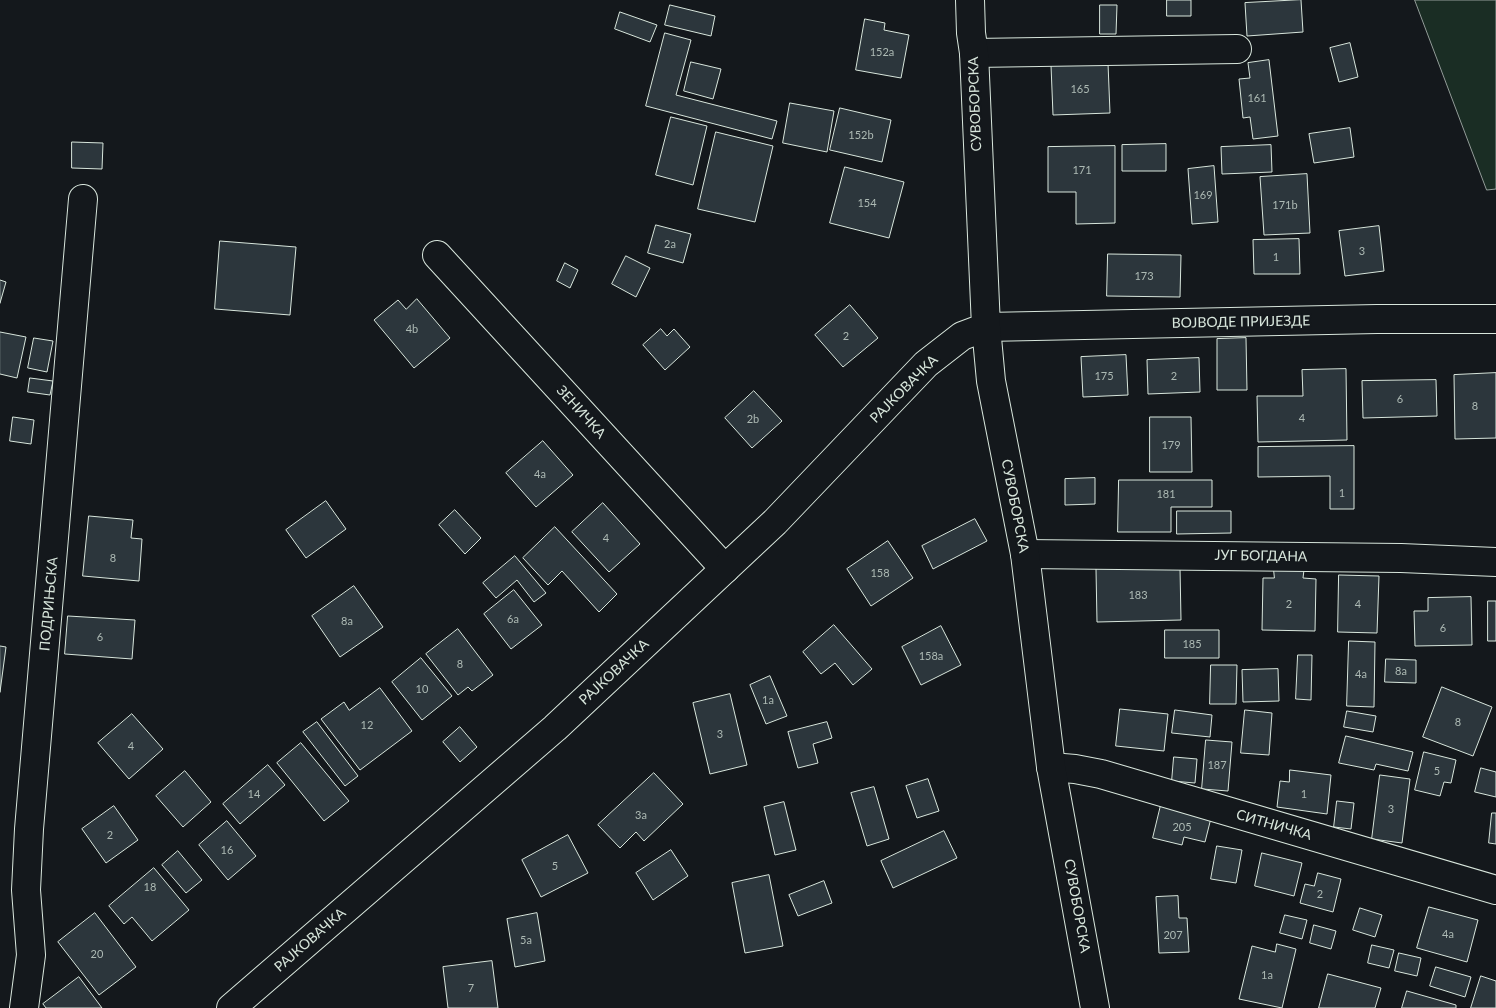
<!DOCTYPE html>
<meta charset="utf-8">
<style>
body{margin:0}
canvas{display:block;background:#14181c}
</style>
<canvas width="1496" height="1008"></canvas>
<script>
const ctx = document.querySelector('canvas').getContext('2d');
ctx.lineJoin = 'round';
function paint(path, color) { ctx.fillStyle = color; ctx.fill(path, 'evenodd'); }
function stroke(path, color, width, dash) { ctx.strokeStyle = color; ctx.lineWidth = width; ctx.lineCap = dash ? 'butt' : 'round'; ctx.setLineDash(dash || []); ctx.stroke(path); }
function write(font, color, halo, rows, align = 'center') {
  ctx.font = font + ' Lato,sans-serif'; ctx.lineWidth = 4; ctx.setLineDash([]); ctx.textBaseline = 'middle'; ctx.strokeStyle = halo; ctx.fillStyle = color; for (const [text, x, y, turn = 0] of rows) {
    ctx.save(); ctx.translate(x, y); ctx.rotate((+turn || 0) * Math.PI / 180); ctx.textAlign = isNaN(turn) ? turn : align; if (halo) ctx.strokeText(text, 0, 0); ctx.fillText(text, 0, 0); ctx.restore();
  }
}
const green = new Path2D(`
 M1415,0h81v189l-9,1z`);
paint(green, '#1a2d24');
stroke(green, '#939e99', 1);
const building = new Path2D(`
 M1167,0h24v16h-24z
 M1301,0l2,32 -56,4 -2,-33z
 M670,5l45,11 -4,20 -46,-11z
 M1100,5h17l-1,29h-16z
 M620,12l37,13 -7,17 -35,-13z
 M865,19l20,4 -1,7 25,5 -8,43 -45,-8z
 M665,33l26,7 -15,55 101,26 -5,18 -126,-33z
 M1350,43l8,34 -19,5 -9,-34z
 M1269,60l9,76 -25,3 -3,-22 -7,1 -4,-39 11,-1 -2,-15z
 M691,62l30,7 -8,30 -29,-8z
 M1108,63l2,50 -57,2 -2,-50z
 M790,103l44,8 -7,41 -44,-9z
 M840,108l51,12 -9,42 -52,-12z
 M671,117l36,9 -14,59 -37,-10z
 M1350,128l4,29 -40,6 -5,-29z
 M716,132l57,14 -18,76 -57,-13z
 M72,142l31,1 -1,26 -30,-1z
 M1166,144v27h-44v-26z
 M1271,145l1,27 -50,2 -1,-27z
 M1115,146v77l-39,1v-32h-28v-45z
 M1214,166l4,56 -26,2 -4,-55z
 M845,167l59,15 -15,56 -59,-15z
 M1307,174l3,59 -46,2 -4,-58z
 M656,225l35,9 -8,29 -35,-10z
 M1379,226l5,45 -39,5 -6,-45z
 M1299,239l1,35h-46l-1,-34z
 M220,241l76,6 -6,68 -75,-6z
 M1108,254l73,1 -1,42 -73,-1z
 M626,256l24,12 -14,29 -24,-13z
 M565,263l13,7 -8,18 -13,-7z
 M0,280l6,2 -6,21z
 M417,299l33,39 -36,30 -40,-48 24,-20 8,9z
 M850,305l28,33 -35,29 -28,-32z
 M661,329l6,7 7,-7 16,18 -25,23 -22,-25z
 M0,332l26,5 -9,41 -17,-4z
 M34,338l19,3 -6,31 -19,-4z
 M1246,338l1,52h-30v-51z
 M1126,355l2,40 -45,2 -2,-40z
 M1199,358l1,34 -52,2 -1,-34z
 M1346,369l1,71 -89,2 -1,-46h46l-1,-26z
 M1496,373v65l-41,1 -1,-64z
 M30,378l23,3 -3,14 -22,-3z
 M1436,380l1,36 -74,2 -1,-37z
 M754,391l28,30 -30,27 -27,-30z
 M13,417l21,3 -3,24 -21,-3z
 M1150,417h41l1,55h-42z
 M543,441l30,34 -37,32 -30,-34z
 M1354,446v63h-24v-33l-72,1v-30z
 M1095,478v26l-30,1v-26z
 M1119,480h93v27h-41v25h-53z
 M326,501l20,28 -40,29 -20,-28z
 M603,503l37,41 -31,28 -37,-40z
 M455,510l26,28 -16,16 -26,-29z
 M1177,511h54v22l-54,1z
 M89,516l44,4 -2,18 11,1 -3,42 -56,-5z
 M975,519l12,22 -54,28 -11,-23z
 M555,527l62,67 -18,18 -37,-41 -14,14 -25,-27z
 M888,541l25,37 -42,28 -24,-37z
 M515,556l31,37 -12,9 -17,-22 -21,18 -13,-15z
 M1180,568l1,52 -84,2 -1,-53z
 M1274,570h30l-1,8 13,1 -1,52 -53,-1 1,-52h11z
 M1339,575l40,1 -2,57 -39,-1z
 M354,586l29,41 -43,30 -28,-41z
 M514,590l28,35 -31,24 -27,-35z
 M1471,597l1,48 -57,1 -1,-35h14v-13z
 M1488,601h8v40h-8z
 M68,616l67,4 -3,39 -67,-5z
 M834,625l38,44 -19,16 -18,-22 -14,11 -18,-22z
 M941,626l20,39 -40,20 -19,-38z
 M458,629l35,46 -21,16 -4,-4 -10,8 -32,-41z
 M1165,630h54v28h-54z
 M1349,641l26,1 -1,65 -27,-1z
 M0,646l6,1 -6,45z
 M1298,655h14l-1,45 -15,-1z
 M421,658l31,38 -30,24 -30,-38z
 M1386,659l30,1v23l-31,-1z
 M1211,665h26l-1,39h-26z
 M1278,669l1,32 -36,1 -1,-32z
 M770,676l17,40 -21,8 -16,-39z
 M1442,687l50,20 -19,49 -50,-19z
 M380,688l32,43 -52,39 -39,-51 23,-17 5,8z
 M730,694l17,71 -37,9 -17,-71z
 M1120,709l48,5 -4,37 -48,-5z
 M1175,710l37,5 -2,22 -38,-4z
 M1245,710l27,3 -3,42 -28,-2z
 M1347,711l29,5 -3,16 -29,-5z
 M132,714l31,35 -34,30 -31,-36z
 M317,722l41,54 -13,10 -42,-54z
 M827,722l5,16 -19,6 5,19 -20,5 -10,-36z
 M460,727l17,20 -17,15 -17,-20z
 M1346,736l67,16 -5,19 -32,-7 -2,6 -35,-7z
 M1206,740l26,2 -4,49 -26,-2z
 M301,743l48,58 -25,20 -47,-58z
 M1424,752l32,8 -5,23 -7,-1 -4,14 -25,-6z
 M1174,757l23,2 -2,24 -23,-2z
 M268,765l17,20 -45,39 -17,-20z
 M1481,768l15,4v25l-21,-5z
 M1290,770l41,5 -4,39 -50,-7 3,-26 9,1z
 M185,771l26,31 -28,25 -27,-31z
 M654,773l29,31 -39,37 -8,-9 -16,16 -22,-23z
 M1380,775l30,4 -8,64 -30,-4z
 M928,779l11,32 -22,7 -11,-32z
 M874,787l15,52 -22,7 -16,-53z
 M1337,801l17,2 -3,26 -17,-2z
 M784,802l12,48 -21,5 -11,-48z
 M1161,805l50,13 -6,24 -21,-5 -2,8 -29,-7z
 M114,806l24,34 -32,23 -24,-34z
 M1492,813h4v31l-7,-1z
 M227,821l29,35 -28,24 -29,-35z
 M944,831l13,27 -64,30 -12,-27z
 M568,835l20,38 -47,24 -19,-37z
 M1217,846l25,4 -6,33 -25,-4z
 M671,850l17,26 -35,24 -17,-27z
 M178,851l24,29 -16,13 -24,-28z
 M1262,853l40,10 -8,33 -39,-10z
 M154,868l35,42 -37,31 -20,-24 -8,7 -15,-18z
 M1318,873l23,6 -8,33 -33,-9 5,-19 9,2z
 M769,875l14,71 -38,7 -13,-70z
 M824,881l8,22 -34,13 -9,-21z
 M1178,896l1,22h8l2,34 -30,1 -3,-56z
 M1429,907l49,13 -11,42 -50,-14z
 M1360,908l22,7 -7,22 -22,-7z
 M95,913l41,54 -37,28 -41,-53z
 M537,913l8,48 -30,6 -8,-48z
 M1285,915l22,5 -5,19 -22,-6z
 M1314,925l22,6 -5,18 -21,-6z
 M1277,944l19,5 -14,59 -43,-9 13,-53 23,6z
 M1372,945l22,5 -5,18 -21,-5z
 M1399,953l22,5 -4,18 -22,-5z
 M492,961l6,47h-50l-5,-41z
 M1436,967l35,10 -6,20 -35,-11z
 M1328,974l53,14 -6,20h-56z
 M1481,976l15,5v27h-25z
 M79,977l23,31h-56l-3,-4z
 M1407,991l49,14v3h-54z`);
paint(building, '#2c363c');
stroke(building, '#d8e6dc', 1);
const minor = new Path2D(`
 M974,53l263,-4
 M437,255l288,314
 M986,327l391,-8h119
 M1025,554l376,4 95,4
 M1051,767l24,2 26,5 395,116
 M24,1008l7,-53 -5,-65 3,-61 54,-630`);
const major = new Path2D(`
 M970,0l1,33 3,20 12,274 5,54 34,173 26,213 44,241
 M231,1008l324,-280 220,-206 151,-158 36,-28 24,-9`);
stroke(minor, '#d8e6dc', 30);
stroke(major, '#d8e6dc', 30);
stroke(minor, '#14181c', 28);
stroke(major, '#14181c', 28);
write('11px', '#adbab4', null, [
 ["152a",882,52],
 ["165",1080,89],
 ["161",1257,98],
 ["152b",861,135],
 ["171",1082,170],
 ["169",1203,195],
 ["154",867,203],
 ["171b",1285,205],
 ["2a",670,244],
 ["3",1362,251],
 ["1",1276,257],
 ["173",1144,276],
 ["4b",412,329],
 ["2",846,336],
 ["175",1104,376],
 ["2",1174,376],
 ["6",1400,399],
 ["8",1475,406],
 ["4",1302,418],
 ["2b",753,419],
 ["179",1171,445],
 ["4a",540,474],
 ["1",1342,493],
 ["181",1166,494],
 ["4",606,538],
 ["8",113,558],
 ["158",880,573],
 ["183",1138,595],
 ["2",1289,604],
 ["4",1358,604],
 ["6a",513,619],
 ["8a",347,621],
 ["6",1443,628],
 ["6",100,637],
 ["185",1192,644],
 ["158a",931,656],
 ["8",460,664],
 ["8a",1401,671],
 ["4a",1361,674],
 ["10",422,689],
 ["1a",768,700],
 ["8",1458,722],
 ["12",367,725],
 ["3",720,734],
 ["4",131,746],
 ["187",1217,765],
 ["5",1437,771],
 ["14",254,794],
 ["1",1304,794],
 ["3",1391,809],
 ["3a",641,815],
 ["205",1182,827],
 ["2",110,835],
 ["16",227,850],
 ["5",555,866],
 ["18",150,887],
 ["2",1320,894],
 ["4a",1448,934],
 ["207",1173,935],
 ["5a",526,940],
 ["20",97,954],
 ["1a",1267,975],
 ["7",471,988]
]);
write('14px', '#d8e6dc', '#14181c', [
 ["СУВОБОРСКА",975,104,-92],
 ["ВОЈВОДЕ ПРИЈЕЗДЕ",1241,322,-1],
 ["РАЈКОВАЧКА",904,389,-45],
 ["ЗЕНИЧКА",581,412,48],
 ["СУВОБОРСКА",1015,506,79],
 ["ЈУГ БОГДАНА",1261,556,1],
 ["ПОДРИЊСКА",49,604,-85],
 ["РАЈКОВАЧКА",614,672,-43],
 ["СИТНИЧКА",1274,825,16],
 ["СУВОБОРСКА",1077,906,80],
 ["РАЈКОВАЧКА",310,940,-41]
]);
</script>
